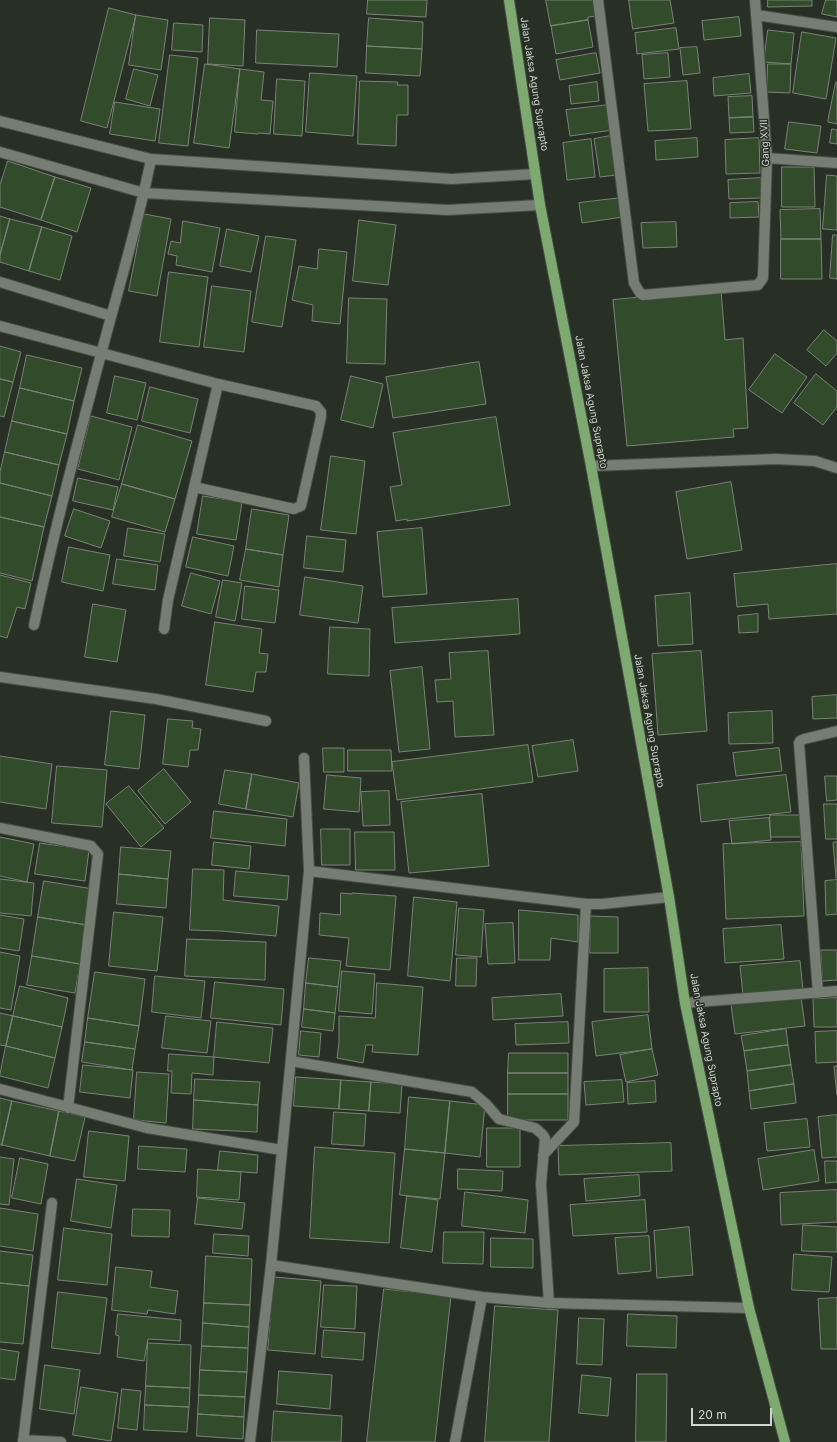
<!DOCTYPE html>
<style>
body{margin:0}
#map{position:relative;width:837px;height:1442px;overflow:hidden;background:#283026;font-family:Inter,sans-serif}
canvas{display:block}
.scale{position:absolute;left:691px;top:1408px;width:81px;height:18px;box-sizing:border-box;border:2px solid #d0d5cf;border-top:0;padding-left:5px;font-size:12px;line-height:14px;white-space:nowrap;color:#d0d5cf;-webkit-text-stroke:3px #283026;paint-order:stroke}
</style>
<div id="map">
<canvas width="837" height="1442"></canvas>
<div class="scale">20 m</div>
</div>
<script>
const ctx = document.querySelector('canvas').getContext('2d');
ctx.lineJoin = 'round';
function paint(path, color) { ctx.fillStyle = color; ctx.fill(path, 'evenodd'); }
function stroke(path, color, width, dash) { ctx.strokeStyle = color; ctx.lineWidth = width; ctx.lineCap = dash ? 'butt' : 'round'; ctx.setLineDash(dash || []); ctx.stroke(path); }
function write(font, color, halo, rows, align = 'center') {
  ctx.font = font + ' Inter,sans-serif'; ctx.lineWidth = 3; ctx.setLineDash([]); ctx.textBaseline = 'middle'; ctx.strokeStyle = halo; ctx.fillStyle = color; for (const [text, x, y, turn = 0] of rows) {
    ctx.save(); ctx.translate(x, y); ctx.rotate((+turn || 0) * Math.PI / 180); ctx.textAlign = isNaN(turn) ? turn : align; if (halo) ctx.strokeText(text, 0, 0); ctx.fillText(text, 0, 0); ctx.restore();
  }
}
const building = new Path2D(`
 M368,0h59l-1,17 -59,-3z
 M546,0h50l2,16 -10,1v3l-37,6z
 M629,0h41l4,23 -41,6z
 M768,0h44v6l-44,1z
 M826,0h11v17l-15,-3z
 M109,8l27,7 -29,113 -26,-7z
 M136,15l32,5 -7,50 -32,-5z
 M739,17l2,19 -37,4 -2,-19z
 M210,18l35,2 -2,46 -35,-2z
 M369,18l54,4 -1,27 -55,-3z
 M588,20l5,27 -37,7 -5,-28z
 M174,23l29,2 -1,27 -30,-2z
 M676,28l3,21 -42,5 -2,-21z
 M257,30l82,4 -2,33 -81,-4z
 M768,30l26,3 -3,31 -27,-2z
 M802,32l34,6 -10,61 -33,-6z
 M367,46l55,3 -2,27 -54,-3z
 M697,47l3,26 -17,2 -3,-27z
 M596,53l4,20 -40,7 -4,-20z
 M668,53l2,24 -26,2 -2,-24z
 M170,55l28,3 -10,88 -29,-3z
 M205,64l35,5 -11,79 -35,-5z
 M768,64h23l-1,29 -23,-1z
 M134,69l24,6 -8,31 -24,-7z
 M240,69l24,3 -3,28 12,1 -3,33 -12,-1v1l-23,-2z
 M310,73l47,3 -4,60 -47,-4z
 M749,74l2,19 -37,3 -1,-18z
 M277,79l28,2 -3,55 -28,-2z
 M360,81l38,1 -1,3h11v30h-11l-1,31 -38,-2z
 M687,81l4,48 -43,2 -4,-47z
 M597,82l2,19 -28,3 -2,-18z
 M836,82h1v42l-9,-2z
 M752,96l1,21 -24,1 -1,-21z
 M115,102l45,7 -5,32 -45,-7z
 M609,105l4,25 -43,6 -4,-26z
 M753,117l1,15 -24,1 -1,-15z
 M789,122l32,4 -4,27 -32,-4z
 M832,129l5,1v14l-7,-1z
 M610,136l6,39 -16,2 -6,-38z
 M697,138l1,19 -42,3 -1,-19z
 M759,138l1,35 -34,1 -1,-34z
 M591,139l4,38 -28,3 -4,-37z
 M8,161l47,16 -14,43 -41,-13v-22z
 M782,167h32l1,40h-33z
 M827,175l10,1v54l-14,-1z
 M55,177l36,11 -14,44 -36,-12z
 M761,178l1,20 -33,1 -1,-19z
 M621,198l2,19 -41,6 -3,-20z
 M758,202l1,15 -29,1v-15z
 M820,209l1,30h-40l-1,-29z
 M144,214l27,5 -14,77 -28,-5z
 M0,216l10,3 -10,36z
 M10,219l32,8 -13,44 -29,-9v-7z
 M359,220l37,5 -8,60 -35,-4z
 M183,221l37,7 -8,44 -36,-7 1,-9 -9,-2 3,-13 9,2z
 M676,222l1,25 -34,1 -2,-25z
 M42,227l30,9 -12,44 -31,-9z
 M227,229l32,7 -8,36 -31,-6z
 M833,235h4v44l-7,-1z
 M266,236l30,4 -14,87 -30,-5z
 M781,239h40l1,40h-41z
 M319,249l28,3 -7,72 -28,-3 1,-16 -21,-5 7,-34 18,3z
 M169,272l39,5 -9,70 -39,-5z
 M212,286l39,5 -7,61 -40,-5z
 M721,290l4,50 18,-2 5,90 -15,1 1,8 -107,9 -14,-146z
 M349,298l38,1 -2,65 -38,-1z
 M824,330l13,11v12l-11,13 -19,-16z
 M0,346l21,6 -8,30 -13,-3z
 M775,354l32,23 -25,36 -33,-23z
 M27,355l55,13 -8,33 -54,-13z
 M479,362l7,42 -93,14 -7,-41z
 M816,374l21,17v16l-14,18 -29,-22z
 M115,376l31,7 -9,37 -30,-7z
 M351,376l32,8 -10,44 -32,-8z
 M0,379l13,3 -9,35 -4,-1z
 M150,387l48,12 -8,34 -48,-12z
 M20,388l54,13 -7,33 -55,-13z
 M91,416l41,11 -13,53 -41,-11z
 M496,417l14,88 -103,16v-2l-11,2 -6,-34 12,-2 -9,-52z
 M12,421l55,13 -8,31 -54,-13z
 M138,425l54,16 -17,58 -53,-15z
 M5,452l54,13 -7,31 -52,-13v-11z
 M331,456l34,5 -9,73 -35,-4z
 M78,478l40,9 -5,23 -40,-9z
 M731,482l11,68 -55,9 -11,-67z
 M0,483l52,13 -8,31 -44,-10z
 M122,484l53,15 -10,33 -53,-15z
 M203,496l39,6 -6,38 -39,-6z
 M74,509l36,12 -9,27 -36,-12z
 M252,509l37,6 -6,40 -37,-6z
 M0,517l44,10 -12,54 -32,-8z
 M128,528l37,6 -5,28 -36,-6z
 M422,528l5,66 -44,3 -6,-65z
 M307,536l39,4 -3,32 -39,-4z
 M193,537l41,9 -6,30 -42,-9z
 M69,547l41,8 -7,36 -41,-9z
 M246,549l37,6 -4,32 -39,-7z
 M117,559l41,6 -3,25 -42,-6z
 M837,564v50l-68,5 -1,-15 -31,3 -3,-33z
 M191,573l29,8 -9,33 -29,-8z
 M0,575l31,8 -6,26 -8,-2 -10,31 -7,-2z
 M305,577l58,9 -5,37 -58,-8z
 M223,580l19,3 -7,38 -19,-4z
 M245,586l34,4 -4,33 -33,-4z
 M690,593l3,51 -35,2 -3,-50z
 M518,599l2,35 -125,9 -3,-35z
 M93,604l33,6 -9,52 -32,-5z
 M758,614v18l-19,1 -1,-17z
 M215,622l47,7 -3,24 9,1 -2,18h-10l-3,20 -47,-7z
 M330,627l40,2 -1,47 -41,-2z
 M488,651l6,84 -39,2 -2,-36 -16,1 -2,-22 16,-1 -2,-26z
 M701,651l6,80 -49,4 -6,-81z
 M422,667l8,82 -31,3 -9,-81z
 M837,695v23l-24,1 -1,-22z
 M111,711l34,4 -6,54 -34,-4z
 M772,711l1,32 -44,1 -1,-31z
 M168,719l25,2 -1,7 9,1 -3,21h-8l-2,17 -25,-3z
 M573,740l5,31 -40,6 -6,-31z
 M528,745l5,37 -136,18 -5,-38z
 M323,748h21v24h-20z
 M779,748l3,23 -46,5 -3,-23z
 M348,750h43l1,21h-44z
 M0,756l52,8 -6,45 -46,-7z
 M57,766l50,4 -5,57 -50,-4z
 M164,769l27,33 -26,22 -27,-33z
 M225,770l27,4 -6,35 -27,-5z
 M252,774l47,9 -6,34 -47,-8z
 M327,775l34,3 -2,34 -35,-3z
 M786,775l5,37 -90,10 -4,-37z
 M825,776h12v24l-10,1z
 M129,786l35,42 -23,19 -35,-43z
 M389,791l1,34 -27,1 -2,-34z
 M482,794l7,72 -80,7 -8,-71z
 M824,804h13v35h-11z
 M214,811l73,8 -2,27 -74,-8z
 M770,815h33v22h-32z
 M769,818l2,22 -39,4 -3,-23z
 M321,829h29v36h-28z
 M355,832h39l1,38h-39z
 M0,837l34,7 -7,38 -27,-6z
 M214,842l37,4 -2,23 -37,-4z
 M801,842l3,74 -78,3 -3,-75z
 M837,842v36h-1l-3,-35z
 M40,843l49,7 -4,31 -50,-7z
 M121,847l50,4 -3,28 -49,-5z
 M193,869l31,1 -1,30 56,6 -3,30 -55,-5 -31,-1z
 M236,871l53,5 -2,24 -53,-4z
 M119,874l49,5 -2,29 -49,-4z
 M0,879l34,4 -3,33 -31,-3z
 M837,880v34l-11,1 -1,-34z
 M44,881l49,8 -6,36 -49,-8z
 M341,893l11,1v-1l44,3 -6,74 -44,-4 3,-28 -30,-3 1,-22 20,2z
 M414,897l43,5 -7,79 -42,-5z
 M459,908l25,2 -3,47 -25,-2z
 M519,910l59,5v27l-27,-4 -1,22h-31z
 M114,912l49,5 -6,54 -48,-5z
 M0,915l24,4 -5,32 -19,-3z
 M591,916l27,1v36h-28z
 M38,917l49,8 -7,39 -48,-8z
 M513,923l2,40 -27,1 -3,-40z
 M781,925l3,34 -59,4 -2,-34z
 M187,939l79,3 -1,38 -80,-4z
 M821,950h16v30l-14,1z
 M0,952l20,4 -9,54 -11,-2z
 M32,956l48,8 -5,29 -48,-8z
 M309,958l32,3 -3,26 -32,-4z
 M457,958h20l-1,28h-20z
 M800,961l3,29 -60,5 -3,-29z
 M648,968l1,44h-45v-43z
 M342,971l33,3 -3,40 -33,-3z
 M95,972l50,7 -6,47 -51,-8z
 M155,976l50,5 -4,37 -49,-6z
 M215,982l69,7 -3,36 -70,-7z
 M306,983l32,4 -3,26 -31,-4z
 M377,983l46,4 -5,68 -46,-3 1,-7h-7l-3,18 -26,-5 2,-15v-27l36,2z
 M20,986l48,12 -6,29 -49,-11z
 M561,994l2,22 -70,4 -1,-22z
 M801,997l4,29 -70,8 -4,-29z
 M837,998v29h-23l-1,-28z
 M304,1009l31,4 -2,18 -31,-4z
 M0,1013l13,3 -7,30 -6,-1z
 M648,1015l4,34 -56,7 -4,-34z
 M13,1016l49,11 -7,31 -49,-12z
 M166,1016l45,5 -4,32 -45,-5z
 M88,1018l51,8 -4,23 -50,-7z
 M217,1022l56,6 -4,35 -55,-6z
 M568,1022l1,21 -53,2 -1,-21z
 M786,1029l2,16 -44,6 -3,-15z
 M301,1031l20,2 -2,24 -20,-2z
 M837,1031v31l-21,1 -1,-31z
 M85,1042l50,7 -3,21 -50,-8z
 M788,1045l3,20 -44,6 -3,-20z
 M6,1046l49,12 -7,30 -48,-12z
 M652,1049l6,26 -32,7 -6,-27z
 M509,1053h59v20h-60z
 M169,1054l45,3 -1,18 -21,-2 -1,21 -20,-1 1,-22h-4z
 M83,1065l50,5 -3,28 -50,-6z
 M791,1065l3,19 -45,7 -2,-20z
 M837,1066v29l-3,-28z
 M137,1072l32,2 -3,49 -32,-3z
 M508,1073h60v21h-60z
 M296,1077l45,3 -2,29 -45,-3z
 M195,1079l65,3 -2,23 -64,-5z
 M341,1080l30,2 -2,29 -30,-2z
 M622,1080l2,22 -38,3 -2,-23z
 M655,1081l1,21 -28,2 -1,-21z
 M371,1082l31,2 -2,29 -31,-2z
 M794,1084l2,19 -45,6 -2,-18z
 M508,1094h60v26h-60z
 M409,1097l41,4 -5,52 -40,-4z
 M0,1098l12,3 -10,44h-2z
 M194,1100l64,5 -1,27 -64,-3z
 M12,1101l47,10 -9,45 -48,-11z
 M450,1101l35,4 -5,52 -35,-4z
 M59,1111l26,6 -10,44 -25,-5z
 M334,1112l32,2 -2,32 -32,-2z
 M837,1115v42l-15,1 -4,-41z
 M807,1119l3,28 -43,4 -3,-28z
 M487,1128h33v39h-33z
 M89,1131l40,5 -4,45 -41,-4z
 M671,1143l1,28 -113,4 -1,-29z
 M139,1146l48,3 -2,23 -47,-3z
 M315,1147l80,6 -6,90 -79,-5z
 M405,1149l40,4 -5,46 -40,-4z
 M814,1150l5,31 -56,9 -5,-31z
 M220,1151l38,4 -1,18 -39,-3z
 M0,1157l14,2 -5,46 -9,-1z
 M20,1158l28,6 -7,40 -29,-6z
 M825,1161h12v21l-11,1z
 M198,1169l43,3 -2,28 -42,-3z
 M458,1169l45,2 -1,20 -44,-2z
 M639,1175l1,21 -54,5 -2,-22z
 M77,1179l40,6 -6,43 -40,-7z
 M837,1190v32l-56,3 -1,-32z
 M465,1192l63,8 -3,33 -63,-7z
 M407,1196l31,4 -6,52 -31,-4z
 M198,1198l47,5 -3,26 -47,-5z
 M645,1200l2,32 -74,4 -3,-31z
 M0,1208l38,6 -5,37 -33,-5z
 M133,1209l37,1 -1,27 -37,-1z
 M803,1225l34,2v25l-35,-1z
 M689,1227l4,48 -36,3 -3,-47z
 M64,1228l48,6 -5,51 -49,-5z
 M444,1232h40l-1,32 -40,-1z
 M214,1234l35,2 -1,20 -35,-3z
 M649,1236l2,35 -33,3 -3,-36z
 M491,1238l42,1v29l-42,-1z
 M0,1251l33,4 -4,31 -29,-3z
 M794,1254l38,3 -3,35 -37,-2z
 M206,1256l46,3 -2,46 -46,-2z
 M116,1267l36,4 -2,16 28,4 -3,23 -27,-4 -1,4 -35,-4z
 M274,1277l47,4 -6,73 -47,-4z
 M0,1283l29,3 -6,58 -23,-2z
 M324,1285l33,1 -2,43 -34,-2z
 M384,1289l67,7 -16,146h-68z
 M58,1292l49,6 -7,56 -48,-6z
 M837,1298v51h-16l-3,-50z
 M204,1303l46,2 -1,22 -46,-4z
 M495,1306l63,4 -9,132h-64z
 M118,1314l63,6 -1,21 -32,-2 -4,22 -27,-4 2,-21 -3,-1z
 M628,1314l49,2 -1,32 -49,-2z
 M579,1318l25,1 -2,46 -25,-1z
 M203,1323l46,4 -1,21 -46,-2z
 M324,1330l41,3 -2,27 -41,-3z
 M148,1343l43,2 -1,43 -44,-2z
 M202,1346l46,2 -1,24 -47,-2z
 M0,1349l19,3 -4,28 -15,-2z
 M45,1365l35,5 -6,44 -34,-5z
 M200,1370l47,2 -2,25 -46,-2z
 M279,1371l53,4 -2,34 -53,-5z
 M637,1374h30l-1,68h-30z
 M582,1375l29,3 -3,38 -29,-3z
 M146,1386l44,2 -1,19 -44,-2z
 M81,1387l37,6 -7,48 -38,-6z
 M122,1389l19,2 -4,39 -19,-2z
 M199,1395l46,2 -1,20 -46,-3z
 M145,1405l44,2 -2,25 -43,-2z
 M274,1411l68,5 -1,26h-69z
 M198,1414l46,3 -1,22 -46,-3z`);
paint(building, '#324b2a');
stroke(building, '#7a8378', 1);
const minor = new Path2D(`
 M598,0l36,283 6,10 3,2 115,-10 5,-7 4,-120 -12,-158
 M756,15l81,12
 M0,121l151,38 301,20 83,-5
 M0,152l144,41 303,17 93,-5
 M767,158l70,5
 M0,282l111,34
 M0,326l218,58 98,22 5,6v5l-20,89 -7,3 -100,-22
 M591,466l185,-7 39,2 22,7
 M34,625c20,-94 45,-188 70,-282 16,-61 35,-122 47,-184
 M164,629l4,-29 50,-216
 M0,677l156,22 110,22
 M0,828l91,18 7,8 -30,254
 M309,871l277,33h16l67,-7
 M818,993l-19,-250 1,-2 4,-2 33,-8
 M685,1003l152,-12
 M291,1061l181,31 14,12 13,15 36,9 7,6 3,4 -4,46 8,119
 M0,1089l147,39 135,22
 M543,1155l31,-33 12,-218
 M271,1265l211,32 67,6 200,5
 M23,1440l38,2
 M23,1442l29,-239
 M250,1442l21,-177 38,-394 -5,-113
 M455,1442l27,-145`);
const major = new Path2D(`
 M509,0l31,205 51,261 78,431 16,106 64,305 36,134`);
stroke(minor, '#464d45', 12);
stroke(major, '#464d45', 12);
stroke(minor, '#767e73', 10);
stroke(major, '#7ea970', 10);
write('10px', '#d0d5cf', '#283026', [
 ["Jalan Jaksa Agung Suprapto",534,84,81],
 ["Gang XVII",765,143,-93],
 ["Jalan Jaksa Agung Suprapto",591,402,79],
 ["Jalan Jaksa Agung Suprapto",649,721,80],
 ["Jalan Jaksa Agung Suprapto",706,1040,79]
]);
</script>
